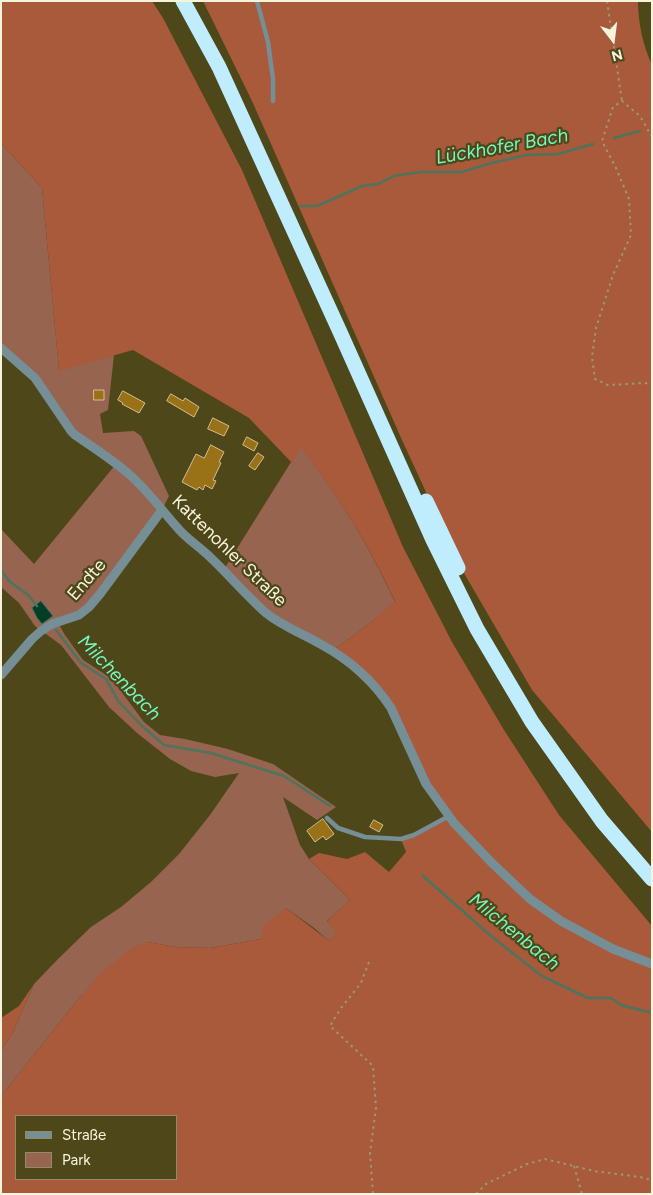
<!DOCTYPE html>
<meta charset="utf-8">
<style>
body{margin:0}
#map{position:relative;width:653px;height:1195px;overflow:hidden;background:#4d4719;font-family:Figtree,sans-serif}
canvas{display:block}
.frame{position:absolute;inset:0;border:2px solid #f6f4db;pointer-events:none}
.legend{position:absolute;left:15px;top:1115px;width:162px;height:65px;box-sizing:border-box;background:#4d4719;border:1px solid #918c67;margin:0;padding:6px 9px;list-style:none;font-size:15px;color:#f6f4db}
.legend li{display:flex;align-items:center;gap:10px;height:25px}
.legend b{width:25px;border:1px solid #918c67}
.north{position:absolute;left:588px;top:15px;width:50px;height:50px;-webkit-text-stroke:4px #4d4719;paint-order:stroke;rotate:165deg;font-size:14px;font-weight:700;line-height:20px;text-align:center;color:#f6f4db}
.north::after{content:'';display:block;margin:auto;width:18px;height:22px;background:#f6f4db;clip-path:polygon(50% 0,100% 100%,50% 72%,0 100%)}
</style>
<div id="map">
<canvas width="653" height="1195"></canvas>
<div class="frame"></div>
<ul class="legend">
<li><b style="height:6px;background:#768e96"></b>Straße</li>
<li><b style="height:14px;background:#97644f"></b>Park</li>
</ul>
<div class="north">N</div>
</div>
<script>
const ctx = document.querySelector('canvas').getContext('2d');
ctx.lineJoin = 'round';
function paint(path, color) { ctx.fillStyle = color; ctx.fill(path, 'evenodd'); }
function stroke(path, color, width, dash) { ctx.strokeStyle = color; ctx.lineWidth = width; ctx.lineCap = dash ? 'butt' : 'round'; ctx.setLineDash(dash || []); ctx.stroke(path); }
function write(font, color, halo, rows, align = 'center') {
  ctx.font = font + ' Figtree,sans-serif'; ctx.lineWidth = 4.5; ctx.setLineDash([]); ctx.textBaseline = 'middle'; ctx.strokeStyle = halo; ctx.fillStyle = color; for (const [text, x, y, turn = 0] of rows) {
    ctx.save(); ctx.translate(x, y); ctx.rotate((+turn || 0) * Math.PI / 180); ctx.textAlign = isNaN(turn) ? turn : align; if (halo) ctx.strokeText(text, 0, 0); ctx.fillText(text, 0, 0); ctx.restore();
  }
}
paint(new Path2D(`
 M1,143l41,45 17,182 55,-15 -6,55 -8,4 3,19 31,-2 7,5 28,60 -7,14 -69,92 -35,21 7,12 18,25 28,18 33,44 16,13 25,4 43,10 45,15 63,43 -19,13 -34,-23 17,48 9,14 41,41 -23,21 11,13 -10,6 -14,-12 -28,-20 -25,31 -51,9 -34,-1 -29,-5 -67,55 -79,99v-45l12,-19 21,-48 25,-26 32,-31 30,-20 30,-25 28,-28 31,-39 29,-42 -24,4 -24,-6 -21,-12 -33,-26 -28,-26 -48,-62 -26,-19 -16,-23 -18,-16v-58l33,35 82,-100 -35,-25 -40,-54 -40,-37z
 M301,446c15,22 30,42 44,64 19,29 35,60 50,92l-31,26 -32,23 -48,-26 -61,-54z`), '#97644f');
paint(new Path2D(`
 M1,1h151l11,17 79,152 161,377 49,95 52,88 55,85 93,111v268h-651v-98l79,-99 20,-23 30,-25 17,-7 29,5 34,1 51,-9 2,-13 23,-18 42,32 9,-6 -10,-13 23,-21 -41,-41 10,-6 28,6 18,-7 24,20 17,-20 -5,-13 48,-23 -14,-18 -44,-90 -59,-57 32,-23 31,-27c-15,-31 -31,-62 -50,-91 -14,-21 -29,-42 -44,-63l-9,16 -43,-45 -116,-68 -74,21 -17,-183 -41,-45zM16,1116h160v63h-160z
 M203,1h435c0,22 5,44 14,64v767l-120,-142 -71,-122 -59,-128 -150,-339z
 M34,984l-21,48 -12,19v-33l18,-12z`), '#a85a3a');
const water = new Path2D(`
 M41,601l12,15 -11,8 -5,-6 -5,-10z`);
paint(water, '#043d28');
stroke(water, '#4d745e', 1);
stroke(new Path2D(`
 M614,138l26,-7
 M300,206h17l45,-20 16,-2 16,-8 27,-4h41l26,-8 38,-9 32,-1 35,-10
 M1,570l8,11 19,14 9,11
 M56,630l25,33 25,16 12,22 23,24 23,20 47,8 73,23 46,30
 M422,875l69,61 51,40 46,22h23l10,7 31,8`), '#4d745e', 2.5);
const building = new Path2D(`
 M94,390h10v10h-10z
 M123,391l22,12 -6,10 -17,-9 1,-1 -5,-3z
 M171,394l12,7 2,-3 14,9 -5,10 -27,-16z
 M213,418l16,8 -5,10 -16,-7z
 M247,437l11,6 -4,8 -11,-6z
 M211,445l13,7 -5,10 2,1 -8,17 3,1 -4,8 -7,-4 -2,5 -4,-3 -2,3 -15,-8 14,-28 8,4z
 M258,453l6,4 -9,13 -6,-4z
 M323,819l11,15 -8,6 -3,-4 -8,6 -8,-11z
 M374,820l9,5 -4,7 -9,-5z`);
paint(building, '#997217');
stroke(building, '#d5bd90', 1);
stroke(new Path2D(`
 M607,1l15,100
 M652,137l-12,-21 -18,-15 -9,6 -11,34 14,27 13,31 2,36 -18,40 -17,53 -4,29 3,22 13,6 36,-2 8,1
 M369,962l-8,21 -20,25 -11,18 43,40 3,42 -6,45 3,41
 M574,1166l8,28
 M476,1194l10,-10 41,-20 18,-5 49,12 46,6 12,3`), '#9c9874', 2, [2.5, 4]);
stroke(new Path2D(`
 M257,1l11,41 5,37v22
 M327,818l11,10 27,9 36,2 13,-4 35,-19`), '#768e96', 4.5);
stroke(new Path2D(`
 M1,348l34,30 36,53 4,4c19,13 38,25 55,40 17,15 31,34 46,51 9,12 23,20 34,31 19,18 36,38 56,56 17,14 38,21 56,32 28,15 52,37 69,63l35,76 28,39 37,39 39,37 31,22 52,28 39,15
 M1,675l31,-36 9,-8 11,-7 27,-9 10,-8 11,-13 62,-84`), '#768e96', 9);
stroke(new Path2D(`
 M183,1l36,66 121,265 93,208 44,89 55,93 70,99 50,58
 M426,501l32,67`), '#bfedfe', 15);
write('18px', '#f6f4db', '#4d4719', [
 ["Kattenohler Straße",229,551,44],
 ["Endte",87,580,-49]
]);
write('italic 19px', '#74f6bd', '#4d4719', [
 ["Lückhofer Bach",502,147,-10],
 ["Milchenbach",119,678,46],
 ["Milchenbach",514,932,39]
]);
</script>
